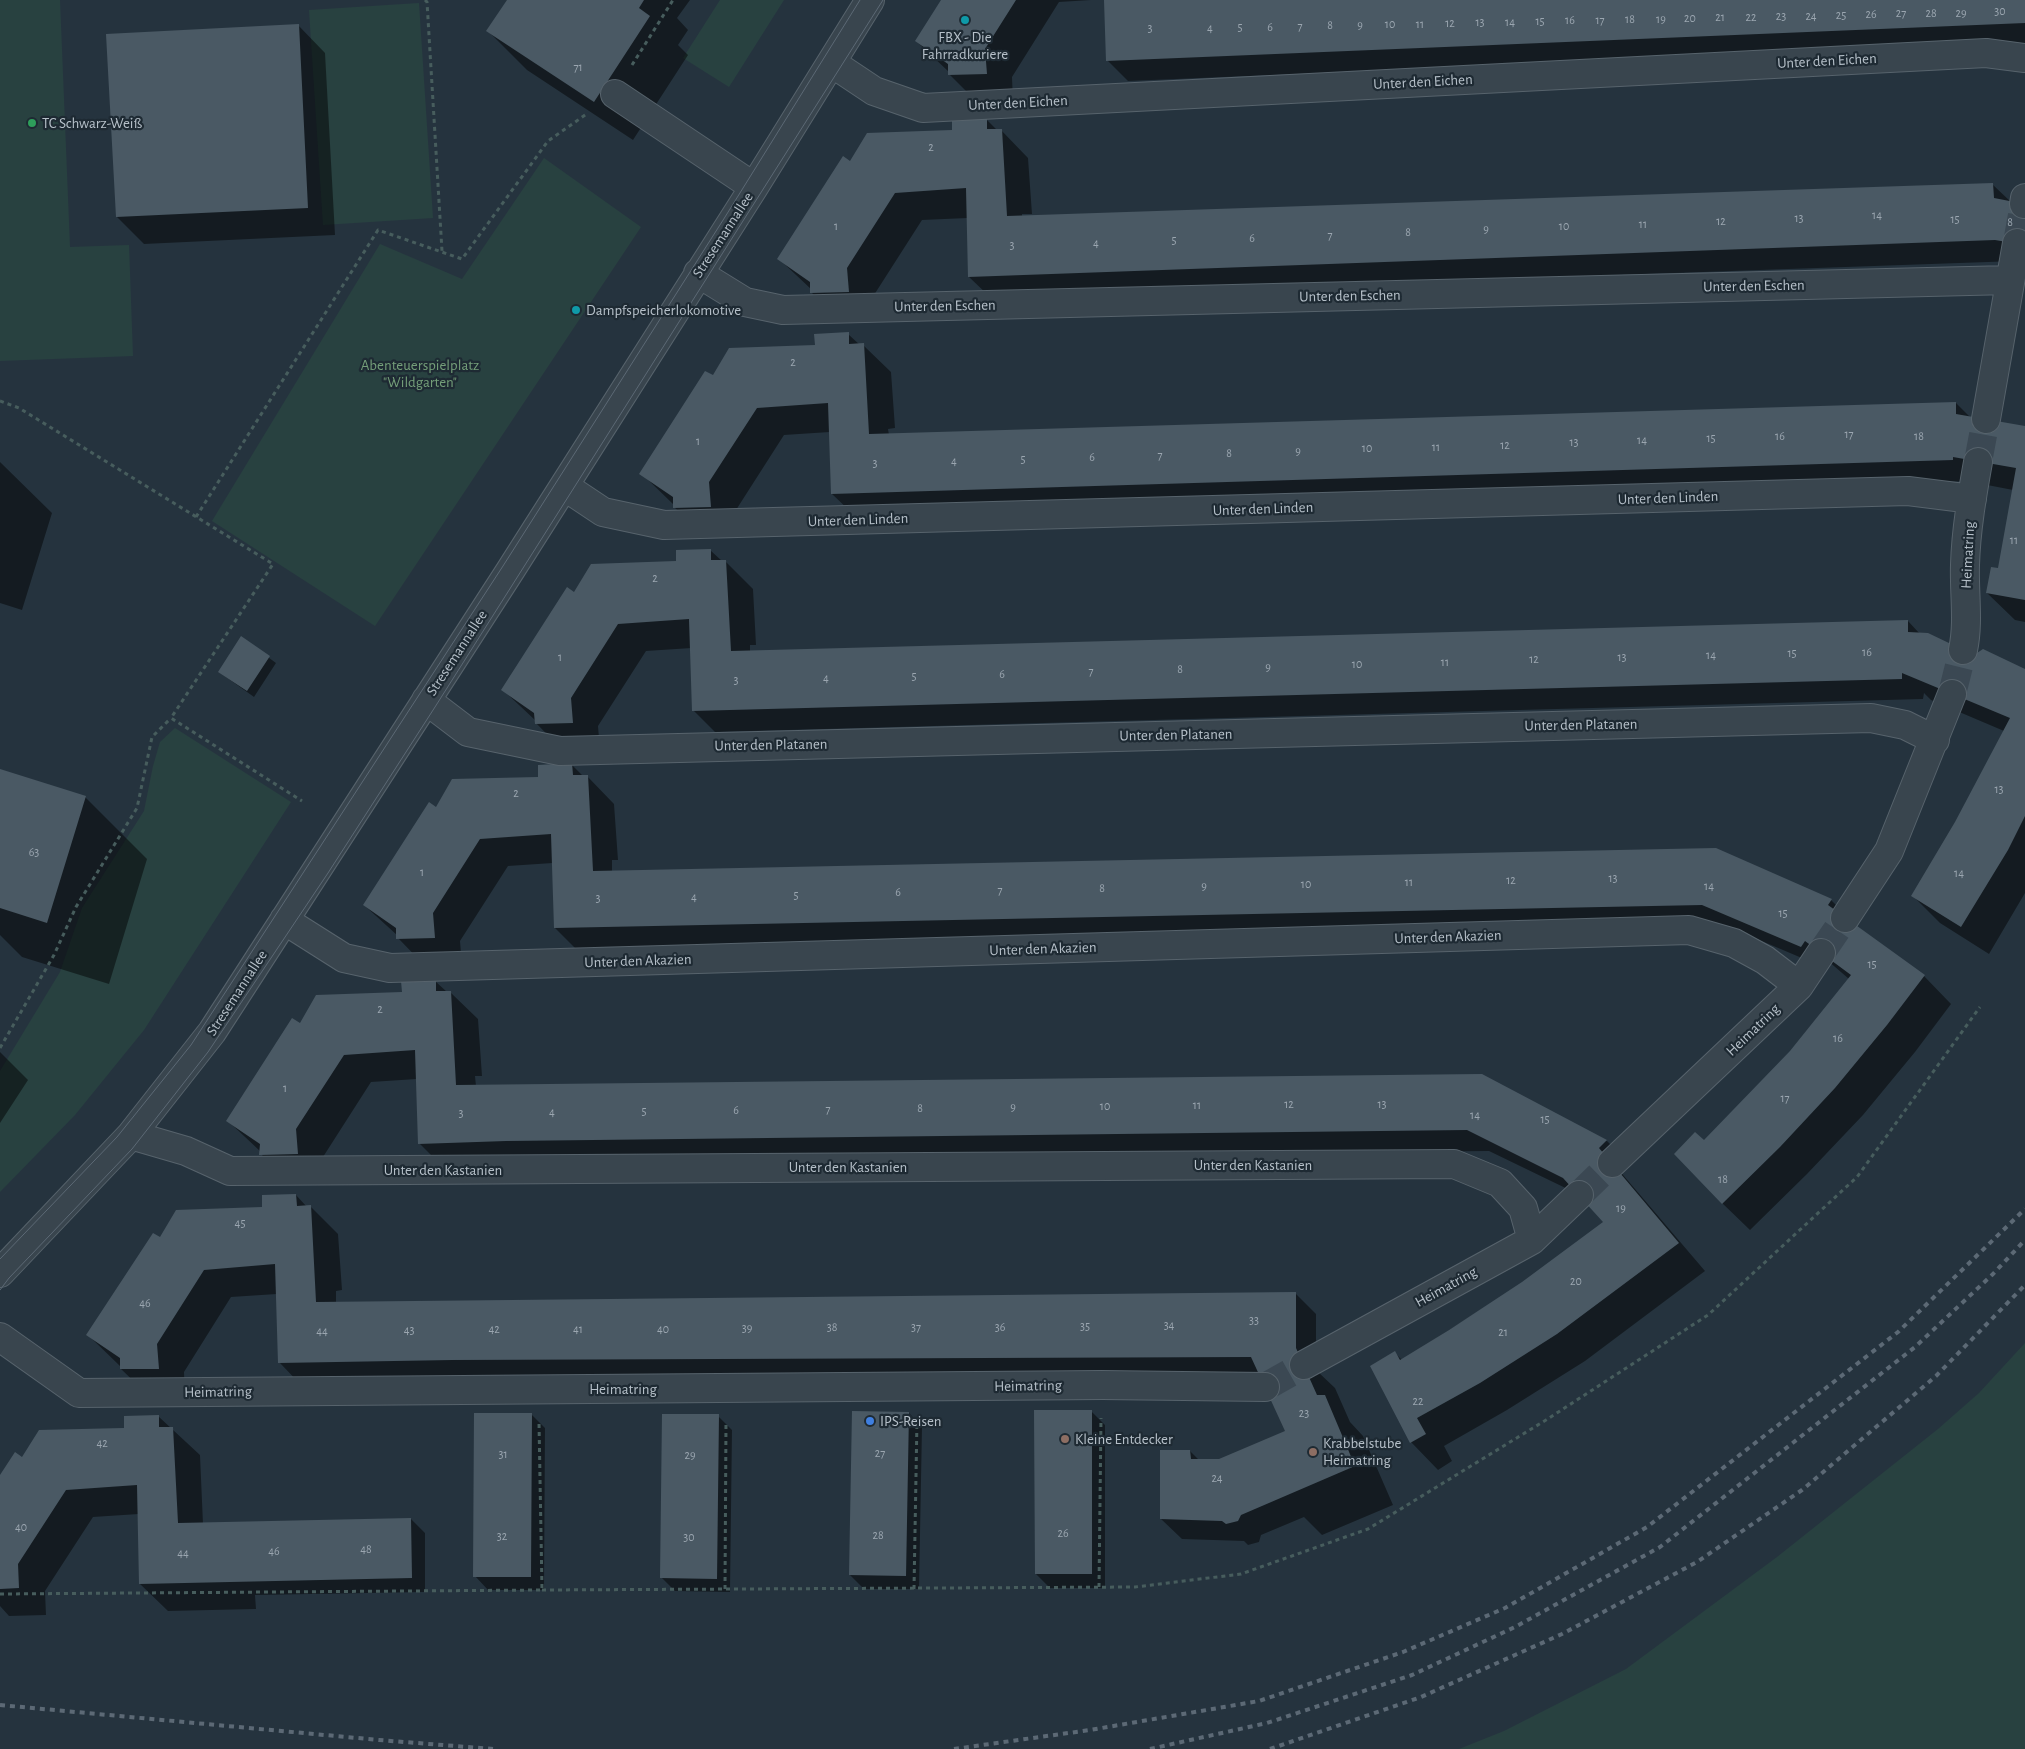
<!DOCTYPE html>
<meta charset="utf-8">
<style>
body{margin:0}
canvas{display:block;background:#25333e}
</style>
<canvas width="2025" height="1749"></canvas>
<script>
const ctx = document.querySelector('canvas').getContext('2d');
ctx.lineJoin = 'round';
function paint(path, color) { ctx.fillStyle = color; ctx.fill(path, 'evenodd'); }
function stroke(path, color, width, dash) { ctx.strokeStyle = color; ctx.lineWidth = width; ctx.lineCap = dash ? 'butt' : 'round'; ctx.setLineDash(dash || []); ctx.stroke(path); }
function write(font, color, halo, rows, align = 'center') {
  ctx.font = font + ' "Alegreya Sans",sans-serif'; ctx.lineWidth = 4.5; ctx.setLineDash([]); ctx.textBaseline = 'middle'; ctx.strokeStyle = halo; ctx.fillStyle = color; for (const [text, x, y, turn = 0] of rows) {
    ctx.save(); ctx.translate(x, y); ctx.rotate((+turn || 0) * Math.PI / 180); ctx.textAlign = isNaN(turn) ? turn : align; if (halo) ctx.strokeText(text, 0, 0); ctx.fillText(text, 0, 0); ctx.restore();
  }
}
paint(new Path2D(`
 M0,0h60l10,247 59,-2 4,111 -133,5z
 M720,0h64l-55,87 -46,-29z
 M419,3l14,215 -110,7 -14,-215z
 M544,158l97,69 -266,399 -163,-105 168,-277 82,35z
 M175,728l116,74 -147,228 -69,85 -75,77v-121l60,-99 22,-64 62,-97 9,-45 7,-24z
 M2025,1343v406h-566l45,-18 122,-62 151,-112 161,-128 41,-36z`), '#284140');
paint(new Path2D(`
 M509,0h181l-13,18 11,12 -10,15 10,10 -55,85 -106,-70 -39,-39z
 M942,0h149l-32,2 -47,75 1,24 -36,1 -28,-28v-2l-33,-31z
 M1105,0h920v44l-897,37 -21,-21z
 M298,25l27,28 10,182 -191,9 -27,-27z
 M986,119l11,11h4l27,28 4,56h-10v3l970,-33 19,18 6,59 -1027,36 -21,-20 -1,-59 -46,2 -48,75 -35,25 -27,-27v-3l-33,-31 72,-96 103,-31z
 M848,334l12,11h3l28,27 4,56 -7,1 1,6 1067,-32 15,15 54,9v195l-10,-2 -28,-27 12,-24 14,-79 -31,-6 -9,-3 -1120,33 -21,-20 -2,-62 -46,3 -48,75 -34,24 -28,-27v-2l-33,-32 72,-96 103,-31z
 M0,462l52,51 -30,97 -22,-7z
 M710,550l12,11h3l28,28 3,56h-6v7l1158,-31 12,13 54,22 51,14v223l-36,61 -49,-31 -27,-27 43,-73 48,-92 -73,-31 -7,-7 -1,6 -1208,33 -21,-21 -2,-63 -46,3 -48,75 2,24 -37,1 -27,-28v-2l-33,-31 71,-96 104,-32z
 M242,638l34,25 -22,34 -35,-25z
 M572,765l11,11h4l27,28 4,56h-6v12l1219,28 21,21 -2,2 74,53 27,28 -36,48 -52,63 -56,59 -57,56 -28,-27 -18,-61 87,-91 58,-72 -22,-19 -4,7 -99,-42 -1148,24 -21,-21 -2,-65 -45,3 -48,75 2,24 -37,1 -27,-28v-2l-34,-31 72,-96 103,-31z
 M0,771l85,26 62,62 -38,125 -87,-27 -22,-22z
 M435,981l12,11h3l28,27 4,57h-7l1,10 1006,-11 125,66 20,20 -9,8 87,102 -120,90 -78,49 -63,36 8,15 -14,9 -27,-28 -16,-89 7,7 121,-77 82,-61 -23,-26 -93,-45 -961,10 -88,3 -21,-21 -2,-64 -46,3 -48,75 -35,25 -27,-28v-2l-33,-31 72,-97 103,-31z
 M0,1052l28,28 -28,43z
 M296,1195l11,12h4l27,27 4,56 -6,1v12l959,-10 21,21v56l19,18 15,34 13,14 30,69 -71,30 -18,-18 -43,18 -2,7 -11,3 -4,-4 -62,-2 -21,-20 29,-68 9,9h20l67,-28 -24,-55 -962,7 -20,-21 -3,-69 -46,3 -47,75 1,24h-36l-28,-27v-2l-33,-32 72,-96 103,-31z
 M1091,1411l14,14v163h-55l-14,-14z
 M909,1413l13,14 -3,162h-55l-14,-14z
 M531,1414l14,14 -1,162h-56l-13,-14z
 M158,1416l42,39 3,69 208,-5 14,14v59l-170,3 1,14 -88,2 -28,-27 -1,-70 -46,3 -48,74 1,24 -37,1 -9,-10v-129l22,-18 104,-30z
 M718,1416l14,14 -2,162 -55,-1 -14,-14z`), '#0007');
paint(new Path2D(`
 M507,0h137l-5,8 11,8 -56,86 -108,-71z
 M941,0h75l-31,49 2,25 -39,1v-11l-33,-23z
 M1104,0h921v23l-919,38z
 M299,24l9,184 -192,9 -10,-183z
 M987,118v11h15l5,87 986,-33 1,15 31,6v41l-30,-5 -1027,37 -2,-89 -71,5 -48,75 2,24 -39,1v-11l-33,-23 66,-103 7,5 17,-28 85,-3v-11z
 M849,332v12l15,-1 5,91 1087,-32v12l69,12v174l-39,-7 5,-26 7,1 18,-100 -63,-11v3l-1122,34 -3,-91 -71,5 -48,74 2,25 -38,1v-11l-34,-23 66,-103 8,4 16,-27 86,-3 -1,-11z
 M711,549v11h15l5,91 1177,-31v12l20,1 46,22 9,-6 42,20v147l-17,34 -47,77 -50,-31 44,-74 55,-104 -108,-45v6l-1210,32 -3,-92 -71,5 -47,74 2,25 -38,1 -1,-11 -33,-23 66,-103 7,5 17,-28 85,-3v-11z
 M241,636l29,20 -23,35 -29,-19z
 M572,763l1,12h15l5,96 1123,-23 116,51 -4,6 97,70 -38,50 -52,63 -55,59 -58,57 -48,-50 21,-22 9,8 86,-89 61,-76 -46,-34 -4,6 -99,-42 -1148,23 -3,-94 -71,5 -47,74 2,25 -39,1v-11l-33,-23 66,-103 7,5 16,-28 86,-2v-12z
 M0,769l86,27 -39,127 -47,-15z
 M436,980v11h15l5,94 1026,-11 125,66 -8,8 80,95 -122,91 -77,49 -63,35 9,16 -16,9 -40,-77 25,-15 5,9 49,-30 73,-48 81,-60 -40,-44 -96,-48 -961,11 -88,3 -3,-94 -71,5 -48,74 2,25 -39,1 1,-11 -34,-23 66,-103 8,5 16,-28 86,-3 -1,-11z
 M296,1194l1,12 14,-1 5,97 980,-10v56l21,47h8l30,71 -114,49 -3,6 -12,3 -4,-3 -62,-2v-69h30l1,9h28l66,-28 -34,-74 -799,3 -174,3 -3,-99 -71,6 -47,74 2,25h-39v-11l-34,-23 67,-102 7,4 16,-27 86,-3v-12z
 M1034,1410h58v164h-57z
 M852,1411l57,1 -3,164 -57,-1z
 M474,1413h58l-1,164h-58z
 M662,1414h57l-2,165 -57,-1z
 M159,1415v12h14l5,96 233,-5 1,60 -273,6 -2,-99 -71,5 -48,74 1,24 -19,1v-114l15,-23 7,5 17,-27 85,-2v-12z`), '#4a5964');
stroke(new Path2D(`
 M2017,243l7,-39
 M1978,462l8,-43
 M1952,694l11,-44
 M1821,953l24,-35
 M1579,1195l33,-32
 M1265,1387l39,-22`), '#3b4853', 28, [28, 14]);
const minor = new Path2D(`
 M832,63l42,28 49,17 1063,-55 39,5
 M615,94l139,93
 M2024,204l1,-6
 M698,273l47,29 38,8 1227,-30
 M1986,419l31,-176
 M564,486l39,26 61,13 1244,-34 64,8
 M1963,650c6,-28 1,-57 2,-85 1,-35 7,-69 13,-103
 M426,700l42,32 92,19 1311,-33 34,7 30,15
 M1845,918l44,-67 63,-157
 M284,920l60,38 46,10 1299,-38 45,13 31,17 34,26
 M131,1135l55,16 44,20 1224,-7 46,19 23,25 9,32
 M1612,1163l187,-177 22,-33
 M0,1273l131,-138 81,-103 298,-461 244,-384 116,-187
 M0,1337l79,56 1023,-8 163,2
 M1304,1365l228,-125 47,-45`);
stroke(minor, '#57636c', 30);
stroke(new Path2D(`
 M425,0l2,2 15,249
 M632,65l41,-65
 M0,401l19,7 254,156 -102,154 131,83
 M196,517l182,-287 84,29 86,-118 40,-28
 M0,1048l54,-93 22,-48 61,-99 15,-71 19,-19
 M1099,1587l2,-169
 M725,1589l1,-167
 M914,1589l3,-170
 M542,1590l593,-3 106,-13 127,-45 178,-109 162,-105 149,-138 123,-170
 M0,1594l542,-4 -3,-168`), '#475d5d', 3, [4, 4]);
stroke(minor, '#39454e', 28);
stroke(new Path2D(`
 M0,1259l117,-122 74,-92 312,-479 222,-349 135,-217
 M0,1290l9,-12 123,-129 76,-97 120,-179 107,-166 448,-707`), '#5c6975', 1);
stroke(new Path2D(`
 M0,1705l379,35 114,9
 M954,1749l136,-19 169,-29 144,-49 102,-44 142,-81 251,-195 127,-123
 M1150,1749l117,-26 145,-48 103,-48 145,-80 255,-200 78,-73 32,-34
 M1270,1749l151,-52 141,-63 135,-72 105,-72 134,-114 89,-91`), '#5c6975', 4, [5, 5]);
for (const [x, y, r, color] of [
 [965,20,5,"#0f9aa8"],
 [32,123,5,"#2e9e5b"],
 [576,310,5,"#0f9aa8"],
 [870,1421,5,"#3f7fe0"],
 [1065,1439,5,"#8d6e63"],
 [1313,1452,5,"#8d6e63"]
]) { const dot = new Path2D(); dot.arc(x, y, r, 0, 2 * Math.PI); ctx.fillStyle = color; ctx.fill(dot); stroke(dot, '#1e2a33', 2); }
write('12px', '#9ba6b0', null, [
 ["30",2000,11],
 ["27",1901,13],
 ["28",1931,13],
 ["29",1961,13],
 ["26",1871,14],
 ["25",1841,15],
 ["23",1781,16],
 ["24",1811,16],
 ["21",1720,17],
 ["22",1751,17],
 ["20",1690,18],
 ["18",1630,19],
 ["19",1661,19],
 ["16",1570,20],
 ["17",1600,20],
 ["15",1540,21],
 ["13",1480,22],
 ["14",1510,22],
 ["12",1450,23],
 ["10",1390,24],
 ["11",1420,24],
 ["8",1330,25],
 ["9",1360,25],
 ["7",1300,26],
 ["5",1240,27],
 ["6",1270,27],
 ["3",1150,28],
 ["4",1210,28],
 ["71",578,67],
 ["2",931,147],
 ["14",1877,215],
 ["13",1799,218],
 ["15",1955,219],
 ["12",1721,221],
 ["8",2010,222],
 ["11",1643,224],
 ["1",836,226],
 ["10",1564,226],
 ["9",1486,229],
 ["8",1408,232],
 ["7",1330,235],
 ["6",1252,238],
 ["5",1174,240],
 ["4",1096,243],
 ["3",1012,245],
 ["2",793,362],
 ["17",1849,434],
 ["16",1780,436],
 ["18",1919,436],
 ["15",1711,438],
 ["14",1642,440],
 ["1",698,441],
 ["13",1574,442],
 ["12",1505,445],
 ["11",1436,447],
 ["10",1367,448],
 ["9",1298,451],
 ["8",1229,453],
 ["7",1160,455],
 ["6",1092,457],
 ["5",1023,459],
 ["4",954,461],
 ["3",875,463],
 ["11",2014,540],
 ["2",655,578],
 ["16",1867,652],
 ["15",1792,653],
 ["14",1711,655],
 ["1",560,657],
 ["13",1622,657],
 ["12",1534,659],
 ["11",1445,662],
 ["10",1357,664],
 ["9",1268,667],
 ["8",1180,669],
 ["7",1091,671],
 ["6",1002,674],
 ["5",914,676],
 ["4",826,678],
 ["3",736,680],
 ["13",1999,789],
 ["2",516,793],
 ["63",34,852],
 ["1",422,872],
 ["14",1959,873],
 ["13",1613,878],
 ["12",1511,880],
 ["11",1409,882],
 ["10",1306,884],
 ["9",1204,886],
 ["14",1709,886],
 ["8",1102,888],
 ["7",1000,890],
 ["6",898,892],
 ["5",796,895],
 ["4",694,897],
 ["3",598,898],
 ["15",1783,913],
 ["15",1872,964],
 ["2",380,1009],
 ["16",1838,1038],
 ["1",285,1088],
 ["17",1785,1098],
 ["12",1289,1104],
 ["13",1382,1104],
 ["11",1197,1105],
 ["10",1105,1106],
 ["9",1013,1107],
 ["8",920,1108],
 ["7",828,1109],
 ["6",736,1110],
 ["5",644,1111],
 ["4",552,1112],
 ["3",461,1113],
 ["14",1475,1115],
 ["15",1545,1119],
 ["18",1723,1179],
 ["19",1621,1208],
 ["45",240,1223],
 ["20",1576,1281],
 ["46",145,1303],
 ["33",1254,1320],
 ["34",1169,1325],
 ["35",1085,1326],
 ["38",832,1327],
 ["37",916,1327],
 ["36",1000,1327],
 ["39",747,1328],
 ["42",494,1329],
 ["41",578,1329],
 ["40",663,1329],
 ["43",409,1330],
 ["44",322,1331],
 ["21",1503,1332],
 ["22",1418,1401],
 ["23",1304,1413],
 ["42",102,1443],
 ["27",880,1453],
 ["31",503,1454],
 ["29",690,1455],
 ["24",1217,1478],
 ["40",21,1527],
 ["26",1063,1533],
 ["28",878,1535],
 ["32",502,1536],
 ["30",689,1537],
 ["48",366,1549],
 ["46",274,1551],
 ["44",183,1553]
]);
write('15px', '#b6c0c9', '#1e2a33', [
 ["FBX - Die",965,37,"center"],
 ["Fahrradkuriere",965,54,"center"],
 ["TC Schwarz-Weiß",42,123],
 ["Dampfspeicherlokomotive",586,310],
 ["IPS-Reisen",880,1421],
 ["Kleine Entdecker",1075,1439],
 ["Krabbelstube",1323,1443],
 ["Heimatring",1323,1460]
], 'left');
write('15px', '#b6c0c9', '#1e2a33', [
 ["Unter den Eichen",1827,61,-3],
 ["Unter den Eichen",1423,82,-3],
 ["Unter den Eichen",1018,103,-3],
 ["Stresemannallee",723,235,-57],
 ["Unter den Eschen",1754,286,-1],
 ["Unter den Eschen",1350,296,-1],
 ["Unter den Eschen",945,306,-1],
 ["Unter den Linden",1668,498,-2],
 ["Unter den Linden",1263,509,-2],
 ["Unter den Linden",858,520,-2],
 ["Heimatring",1968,555,-87],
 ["Stresemannallee",457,653,-57],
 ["Unter den Platanen",1581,725,-1],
 ["Unter den Platanen",1176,735,-1],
 ["Unter den Platanen",771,745,-1],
 ["Unter den Akazien",1448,937,-2],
 ["Unter den Akazien",1043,949,-2],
 ["Unter den Akazien",638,961,-2],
 ["Stresemannallee",237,993,-57],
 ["Heimatring",1753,1030,-44],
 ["Unter den Kastanien",1253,1165],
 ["Unter den Kastanien",848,1167],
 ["Unter den Kastanien",443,1170],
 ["Heimatring",1446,1287,-29],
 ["Heimatring",1028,1386,-1],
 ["Heimatring",623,1389],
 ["Heimatring",218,1392,-1]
]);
write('15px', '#749e79', '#1e2a33', [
 ["Abenteuerspielplatz",420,365],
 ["\"Wildgarten\"",420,382]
]);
</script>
